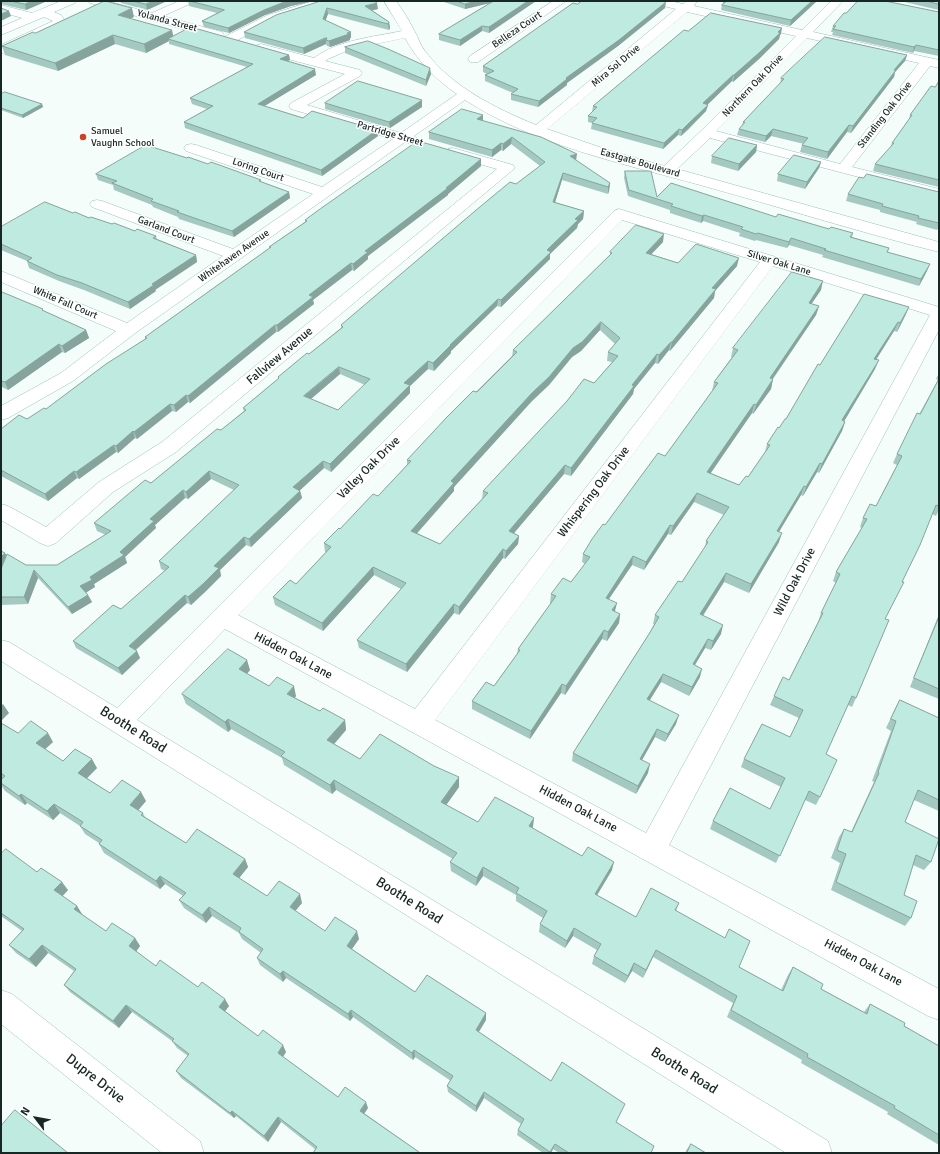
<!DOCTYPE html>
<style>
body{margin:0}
#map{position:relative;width:940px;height:1154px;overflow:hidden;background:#f4fdfa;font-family:Signika,sans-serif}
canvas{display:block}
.frame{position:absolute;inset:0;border:2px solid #172723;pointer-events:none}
.north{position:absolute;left:16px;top:1098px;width:40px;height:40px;-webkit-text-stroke:3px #fff;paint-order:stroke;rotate:302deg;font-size:11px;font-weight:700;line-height:16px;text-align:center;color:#172723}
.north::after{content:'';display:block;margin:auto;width:14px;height:18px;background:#172723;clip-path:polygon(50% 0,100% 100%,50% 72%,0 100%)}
</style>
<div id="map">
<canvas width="940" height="1154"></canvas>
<div class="frame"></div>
<div class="north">N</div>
</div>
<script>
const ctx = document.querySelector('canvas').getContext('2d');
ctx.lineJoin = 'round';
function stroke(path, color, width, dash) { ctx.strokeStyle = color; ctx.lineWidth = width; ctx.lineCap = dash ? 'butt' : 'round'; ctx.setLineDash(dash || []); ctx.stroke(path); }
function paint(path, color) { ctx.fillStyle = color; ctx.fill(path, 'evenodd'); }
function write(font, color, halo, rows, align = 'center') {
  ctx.font = font + ' Signika,sans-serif'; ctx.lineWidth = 3; ctx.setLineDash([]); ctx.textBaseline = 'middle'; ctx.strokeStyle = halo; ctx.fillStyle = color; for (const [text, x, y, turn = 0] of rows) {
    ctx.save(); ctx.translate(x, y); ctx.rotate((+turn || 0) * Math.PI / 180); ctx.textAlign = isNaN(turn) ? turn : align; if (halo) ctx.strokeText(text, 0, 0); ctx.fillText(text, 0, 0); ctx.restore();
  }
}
const minor = new Path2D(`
 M61,1h16l-2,2 -21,9 7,3 5,7 -2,2 -63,30v-9l52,-24 -9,-4 -43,18v-8l21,-9 -21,-6v-7l31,8z
 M88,1h19l45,12 27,-12h15l-2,2 -29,13 59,16 2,3 -2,3h-8l-124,-35z
 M313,1h18l-2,2 -53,16 -42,23h-8l-2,-3 2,-3 42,-21z
 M384,1h12c7,9 14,21 19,31 3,5 5,13 10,19 27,36 70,57 111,74l140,-116 -25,-6 -2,-2h21l13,3 3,-3h11l-3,5 108,24 29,-29h12l-30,31 126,28v8l-9,-2 -78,101 87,22v9l-229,-60 -33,31 262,73v10c-80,-20 -159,-45 -239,-67 -79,-22 -165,-40 -235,-85l-51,36 5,4 -2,3 -5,1 -7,-2 -271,192 -61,47 -65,37 -7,2v-14l60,-33 55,-42 -115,-49v-11l126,52 96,-67 -131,-49 -2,-3 2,-3 5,-1 5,1 131,48 80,-55 -127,-43 -2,-3 2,-3 5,-1 5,1 126,42 71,-48 -102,-30 -2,-3 2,-3 54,-29 -88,-23 -2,-3 2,-3 4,-1 53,14c24,-18 59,-21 88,-27zM687,12l109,24 -94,94 -38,36 -53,-15 -64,-22zM405,38c12,22 31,42 52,56l-56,39 -94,-28 53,-29 2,-3 -2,-3 -35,-9 3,-2 23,-10zM807,38l112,25 -79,101 -124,-33z
 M553,1h13l-88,61h-8l-2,-3 2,-3z
 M453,148l60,17 2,3 -339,284 -63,40 -57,51 -8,3 -8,-3 -39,-23v-16l7,2 38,21 53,-45 63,-40 335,-273 -49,-14 -2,-3 2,-3z
 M619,209l320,98v23l-270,515 270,144v31l-11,-4 -703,-387 -88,91 691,421 4,12h-46l-785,-492v-21l8,2 108,66 497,-497zM622,220l138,42 -345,447 -177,-94zM773,266l157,49 -284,518 -211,-113z
 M1,990l11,4 188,147 4,12h-42l-161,-129z`);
stroke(minor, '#99c2b8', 1);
paint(minor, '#fff');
paint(new Path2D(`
 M1,1h46l-21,9 -25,-6z
 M120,1h47l-20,9 -26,-7z
 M188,1h126l-23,5 -26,9 -36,18 -25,-6 -2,-6 15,-8 -28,-7z
 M321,1l57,8 -6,1 17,12 1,6 -1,2 -61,-16 -3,6 26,18h-1v2l-20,7 -3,-1 -1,-2 -22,10 -59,-16 -1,-6z
 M441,1h95l-47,32 -7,-2 -22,15 -21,-6v-6l51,-31 -25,6z
 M723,1h94l-27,25 -69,-16 1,-5 1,-1z
 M900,1h39v9z
 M577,4l88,4 -47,38 -51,37v2l-29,22 -27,-7v-6l2,-1 -28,-12v-6l2,-1 -4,-2v-6z
 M939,12v44l-25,-5 -1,2 -81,-18 1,-3h-2l2,-6 13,-13z
 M134,17l-4,1 43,18 116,19 1,5 -2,1 28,14 -52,31 39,12 74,12 1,6 -56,40 -137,-48 -1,-6 23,-13 -15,-5 -2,-6 57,-31 -78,-23v-3l-23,12 -31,-9 -57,27 -53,-16 -3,-9 33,-13z
 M688,31l93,3 -1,1 -1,4 -20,20 -26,23 -1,-1 -25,24h1l-2,6 -18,19 -7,6 -3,-1 -15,14 -72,-20 1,-6 -4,-1v-6l4,-4 1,-6z
 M345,47l86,27 -5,12 -81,-33z
 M907,55l-2,6 -10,11 -1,5 -43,56 -4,-1 -20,27 -27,-7 2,-7 2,-1 -33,-8 -6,6 -28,-7 2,-6 3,-3 1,-4 37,-38 1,-6z
 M939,81v106l-66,-16 2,-7 15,-16 2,-5 17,-23 1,-5 25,-28z
 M1,94l41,10 1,3 -20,11 -22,-8z
 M325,103l97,4 -32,21 -65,-19z
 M483,115v6l93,40 34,22 -1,8 -1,3 -46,-14 -7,22 29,9 -1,8 -5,5 -1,4 -27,26v5l-49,48 -4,-1 -46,45v2l-17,18 -6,-2 -18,17v7l-79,79 -7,-4 -24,22 2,8 -51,49 -5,-2 -26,25 1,6 -16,16 -14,13 -4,-2 -51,47 4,8 -18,17 -46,-27 -3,-7 48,-32 44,-38 -4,-2 -2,-8 75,-71 -23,-11 -23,20 -3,-1 -30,27 1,3 -31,29 2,6 -33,21 1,3 -9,5 2,3 4,7 -20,12 -34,-36 -10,26 -27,1v-36l2,-4 2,-12 1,3 20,9h31l49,-30 -9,-4 -3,-8 57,-40 70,-53 23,-19 -1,-3 35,-29v-2l31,-23 32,-26v-3l199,-159 -29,-22 -8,7 -2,-1 -9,7 -63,-18v-7zM340,374l25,11 -27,25 -27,-11z
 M757,145l-1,7 -18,19 -27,-8 1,-7z
 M187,158l75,24 27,10 1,6 -56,39 -55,-18 -1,-2 -25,-10 -1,-2 -38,-15 -1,-5 -15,-5 -2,-6z
 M481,159v7l-33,28v1l-80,61v3l-14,12 -2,-1 -39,30 1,4 -36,28h-2l-86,71 -2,-1 -12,10 -4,-1 -35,28 -2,-1 -17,15 -2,-1 -37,27 -2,-1 -29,23 -47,-25v-47l26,-10 19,-10 99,-70v-2l125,-89 -1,-1 36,-25v-2z
 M821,162l-2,6 -14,21 -28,-8 1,-7z
 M625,171l32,26 119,20 53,12 24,4 -1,4 37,11 -1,4 39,19 -8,15 -97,-29 1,-2 -34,-10 -2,3 -31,-8 -1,1 -16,-5 1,-3 -37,-12 -2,2 -31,-10v-3l-42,-14 -4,-18z
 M939,192v35l-2,3 -21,-6 1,-2 -37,-10v-2l-34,-9 2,-7z
 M73,213l62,18 21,5 1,3 39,16 1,7 -42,28 1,1 -26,18 -46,-19 -25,-9 -30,-13 -2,-7 -26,-11v-23z
 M663,242l-12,12 27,9 59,3 -22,25 -1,7 -44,53 -1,-1 -11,14 -3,-1 -21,26 -1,5 -62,82 -7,-2 -50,59 5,3 -1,8 -13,15 -2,-1 -44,57 -5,-2 -47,59 -48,-24 -2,-8 44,-51 -27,-14 -51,56 -48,-26 -2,-8 23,-13 30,-32h-1l-1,-9 54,-47 29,-31v-5l105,-104 1,-6 97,-95v-3zM600,330l15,14 -7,8 -1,9 5,1 -18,21 -111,108 -1,8 -42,45 -23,-11 37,-42v-4l78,-86 17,-16 23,-28 9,-6z
 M821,290l-10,14 8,2 -3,9 -43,64 -2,10 -18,25 -1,-1 -41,60 28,12 9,-8 17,-25 2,-8 19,-25 34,-54 89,-58 -4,9 -8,16 -3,-1 -18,28 -1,10 -31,52 1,1 -3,9 -23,42 -2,-1 -14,24 -2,-1 -22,37v10l-30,51 -25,-11 -21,34 18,18 -10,16 -6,-2 -10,17 5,12 -11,19 -28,-14 -12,19 27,23 -11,18 -10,-5 -13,23 6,13 -12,21 -64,-33 1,-8 76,-119 5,-10h-1l2,-9 27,-33 23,-34 1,-7 18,-26 -30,-13 -23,33 -3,-1 -24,36 -12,-5 -23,34 6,13 5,2 -1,9 -12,18 -5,-2 -37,56 -4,-2 -31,46 -58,-30v-8l22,-15 23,-32 1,-5 33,-46h-1l1,-9 20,-12 14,-18 -3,-2 1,-8 22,-29 60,-69 48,-65h-1l2,-9 18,-25h-1l2,-9z
 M1,293l43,18 42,19 3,8 -24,15 -3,-1 -54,38 -6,-3h-1z
 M939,373v137l-3,6 -4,-2 -47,105 -29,79 -4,9 -4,-2 -22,49 -6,43 -4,8 -11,-5 -29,63 -66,-34 3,-8 57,-12 11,-22 -40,-20 3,-8 46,-22 9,-19 -29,-13 4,-9 15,-16 29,-58 3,-9 15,-30 -3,-2 3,-9 26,-44 -2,-1 3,-9 13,-12 21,-41 -4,-2 4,-9 41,-74 -2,-1z
 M939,614v85l-29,-12z
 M250,670l-3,4 22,12 27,10 -1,2 25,13 25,9 1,10 -12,14 26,15 99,28 -13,18 32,17 56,-4 -2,10 50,28 30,14 -15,25 39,22 43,-14 -3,8 63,56 42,23 7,-15 5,-8 28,22 43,23 6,-8 34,22 35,20v99l-52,-31 1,-2 -87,-49 1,-3 -75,-43 6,-14 -80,-46 -10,21 -11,-7 -7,12 -33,-19 2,-8 3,-6 -24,-14 -8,12 -26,-16 1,-8 3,-6 -27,-17v-6l-33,-19 -7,10 -25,-15 -1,-9 3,-3 -117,-69 -4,4 -48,-29 -2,-7 -51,-29 -3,3 -42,-28 -4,-10z
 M900,700l39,18v93l-25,-11 -9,22 26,40 -7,8 -11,-5 -9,30 7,23 -6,8 -74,-36 9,-27 -9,-5 8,-21 5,-8 7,3 23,-50 -2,-1 19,-50 -5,-3 9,-19z
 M1,723l17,10 35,9 -8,7 18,12 34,7 -10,10 23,15 36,8 -8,9 5,3 2,4 41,26 59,16 3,8 -9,11 28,18 35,7 -7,8 30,20 34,8 -7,10 63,43 71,21v7l-7,12 72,49 66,41 34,31h-92l-6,-4 -2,4h-8l-26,-18 1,-5 3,-6 -37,-26 -8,14 -28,-20 -1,-6 4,-5 -36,-24 -2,3 -60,-43 -3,4 -64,-43 -3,4 -23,-17 -3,-7 4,-5 -19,-14 -3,-6 -27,-17 -6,7 -22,-15 -5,-8 4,-4 -18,-12 -5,5 -56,-36 -5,-9v-1l-14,-9 -5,-8 -20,-13 -7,7 -26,-17 -2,2 -20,-14 -4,-6v-5l1,-1 -1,-1z
 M1,854l36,18 31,18 -6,6 15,10 5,9 24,16 29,7 5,8 -4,6 20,14 42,21 31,19 -4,5 33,25 28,16 -3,5 55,40 30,11 -4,5 55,39v1h-106l2,-4 -34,-27 -13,20 -32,-26 -2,2 -53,-40 -5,-7 12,-15 -11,-8 -5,-7 -40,-29 -13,16 -49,-36 -6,-7 10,-14 -26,-18 -12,14 -20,-14 -7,-8 13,-14 -21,-15z
 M691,1144l15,9h-21l2,-4z`), '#a4c9c0');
paint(new Path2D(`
 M32,1h15l-21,9 -1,-6z
 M153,1h14l-20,9 -1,-6z
 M287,1h27l-23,5 -26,9 -36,18 -1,-5 36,-18z
 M476,1h23l-34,8v-5z
 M528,1h8l-47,32v-6z
 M812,1h5l-27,25 1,-6z
 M666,2l-1,6 -47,38 -51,37v2l-29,22 1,-6 27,-23z
 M377,3l1,6 -12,3 -1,-6z
 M132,8l2,9 -14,6 -2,-8z
 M327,8l1,6 -4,11 -1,-6z
 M9,11l2,5 -10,5v-7z
 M389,22l1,6 -1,2 -1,-6z
 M482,26v5l-22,15v-6z
 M782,28l-1,6 -1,1 -1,4 -20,20 -26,23 1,-7z
 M172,30l2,9h-6l1,2 -23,12 -2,-9z
 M351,32v6h-1v2l-20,7 -1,-6 18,-8z
 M113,35l2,9 -57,27 -3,-8z
 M327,38l-1,2v4l-22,10 -1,-6z
 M916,45l-2,6 -1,2 1,-6z
 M289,55l1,5 -9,4 -1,-5z
 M907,55l-2,6 -10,11 -1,5 -43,56 2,-7 41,-56z
 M430,68l1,6 -5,12v-6z
 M315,69l1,6 -58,35v-6z
 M733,75l-1,6 -30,29 1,-7z
 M422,100v7l-32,21 -1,-6z
 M42,104l1,3 -20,11 -1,-3z
 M708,105l-2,6 -25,25 1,-6z
 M483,115v7l-6,-3z
 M849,125l-2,7 -20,27 1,-7z
 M679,129l-1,6 -15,14 1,-6z
 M773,129l-2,7 -6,6 1,-6z
 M377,130l1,6 -56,40 -1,-6z
 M512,137l-1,7 -8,7v-7z
 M501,143v7l-9,7v-7z
 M757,145l-1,7 -18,19 1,-7z
 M577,154l-1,7 -6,-5z
 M481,159v7l-33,28v1l-80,61v3l-14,12 -1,-7 12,-13 81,-63z
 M821,162l-2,6 -14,21 2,-7z
 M563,173l-1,7 -9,29v-7z
 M610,183l-1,8 -1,3v-7z
 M289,192l1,6 -56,39 -2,-6z
 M584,211l-1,8 -5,5 -1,4 -27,26v5l-49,48v-7l46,-50 28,-31z
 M704,215l-1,6 -2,2 1,-7z
 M664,234l-1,8 -18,19 1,-8z
 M791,238l-2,7 -2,3 2,-6z
 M196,255l1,7 -42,28 1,1 -26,18 -2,-7 24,-18z
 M739,258l-2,8 -22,25 -1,7 -44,53 2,-9 40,-54z
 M351,263l1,7 -39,30 1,4 -36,28 -1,-7 32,-30z
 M930,264l-3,7 -8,15 2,-7z
 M823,281l-2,9 -15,22 3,-9z
 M498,299l-1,7 -46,45v2l-17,18 -1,-8 17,-18z
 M819,306l-3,9 -49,72 3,-9z
 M909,307l-4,9 -8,16 3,-9z
 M601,322l-1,8 -19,21 -9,6 -23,28 -17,16 -78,86v4l-42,48 -1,-8 40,-50 122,-133z
 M898,322l-4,9 -23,37 3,-9z
 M275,325l1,7 -86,71 -2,-7z
 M86,330l3,8 -24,15 -3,-7z
 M671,342l-2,8 -11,14 1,-9z
 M59,344l3,8 -54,38 -3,-8z
 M657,354l-2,9 -21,26 -1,5 -62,82v-8l61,-83z
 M879,360l-4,9 -36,61 3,-10z
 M428,361v8l-18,17v7l-79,79 -1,-8 74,-81z
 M339,367l1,7 -35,30 -1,-8z
 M773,379l-2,10 -18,25 3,-9z
 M186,395l2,7 -12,10 -2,-7z
 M170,404l2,7 -35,28 -3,-7z
 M754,404l-2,9 -47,68 2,-9z
 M845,422l-3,9 -23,42 3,-9z
 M133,431l2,7 -17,15 -2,-7z
 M114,445l2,7 -37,27 -3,-7z
 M323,461l1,7 -29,27 -2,-8z
 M820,463l-3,9 -14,24 3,-9z
 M565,465l-1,9 -55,65v-8z
 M74,471l3,7 -29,23 -3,-7z
 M209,471l2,8 -23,20 -2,-7z
 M804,486l-3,9 -27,45 3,-9z
 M183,490l2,8 -30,27 1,3 -31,29 2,6 -33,21 1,3 -11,7 -4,-8 10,-9 30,-25 30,-33z
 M300,491l2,7 -51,49 -2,-8z
 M697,493l-3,9 -23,33 2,-9z
 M670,525l-2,9 -24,36 2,-8z
 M782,533l-3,9 -30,51 2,-9z
 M519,536l-1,8 -13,15 1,-8z
 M244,537l2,8 -26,25 1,6 -16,16 -14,13 -3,-8 26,-31z
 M503,549v9l-44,57v-8z
 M5,553l4,7 -8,7v-10z
 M633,556l-1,9 -28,41 2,-8z
 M373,567l1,8 -51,56 -1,-8z
 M34,570l4,8 -10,26 -4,-7z
 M726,573l-2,9 -26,41 2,-9z
 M88,595l4,7 -20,12 -4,-7z
 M185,595l2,8 -55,50 -3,-7z
 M617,603l-2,8 -5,8 2,-9z
 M454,604v9l-47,59 -1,-8z
 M620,614l-1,9 -12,18 1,-9z
 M723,625l-2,9 -10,16 2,-9z
 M604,630l-2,9 -37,56 1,-9z
 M708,639l-3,9 -15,25 3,-9z
 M137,651l3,7 -18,17 -4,-7z
 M247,660l3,10 -8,9 -3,-10z
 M702,669l-2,8 -11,19 3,-9z
 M663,674l-2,8 -16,26 2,-9z
 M562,684l-1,9 -31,46 1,-8z
 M294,686l2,10 -6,7 -3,-9z
 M3,704l6,9 -8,8v-15z
 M679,715l-3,9 -11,18 3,-8z
 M228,719l3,10 -3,3 -3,-10z
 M345,720l1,10 -17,20 -2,-10z
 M657,729l-2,8 -17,30 2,-8z
 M48,733l5,9 -11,10 -6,-9z
 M92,759l5,9 -14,14 -5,-9z
 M650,764l-2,9 -12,21 2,-8z
 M459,777v10l-17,24 -1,-9z
 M334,780l2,10 -4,4 -2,-9z
 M141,792l5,9 -11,13 -5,-9z
 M21,794l6,9 -2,2 -6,-9z
 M54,804l6,9 -7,7 -6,-9z
 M534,818l-1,9 -5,8 1,-9z
 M245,859l3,8 -12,15 -3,-8z
 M614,862l-2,8 -19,32 2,-8z
 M483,867v9l-7,10 1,-8z
 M160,876l5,8 -5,5 -4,-8z
 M62,882l6,8 -8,9 -6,-9z
 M300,894l2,9 -10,12 -2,-8z
 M77,906l5,8 -2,3 -6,-8z
 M209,907l3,9 -6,7 -4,-8z
 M574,928l-1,8 -8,12 2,-7z
 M357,931l2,8 -10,14 -2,-7z
 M135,938l5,8 -6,8 -5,-8z
 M42,945l6,8 -12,14 -7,-8z
 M656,950l-3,7 -10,21 3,-8z
 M634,963l-2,8 -7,12 3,-7z
 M283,971l3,7 -3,4 -3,-8z
 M225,999l4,7 -6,8 -4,-7z
 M126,1005l6,7 -13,16 -6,-7z
 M351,1010l2,7 -3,4 -2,-7z
 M486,1013v7l-10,16v-6z
 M283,1045l3,7 -5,8 -3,-7z
 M414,1050l1,7 -2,3 -1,-7z
 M484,1092v6l-8,14v-6z
 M366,1102l2,6 -6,9 -2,-6z
 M232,1111l4,5 -2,2 -4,-5z
 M278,1117l3,5 -13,20 -4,-6z
 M555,1144l-2,5 -2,4h-1z`), '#86a49c');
const building = new Path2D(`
 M11,1h21l-7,3z
 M105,1l27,7 -14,7 54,15 -28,14 -31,-9 -58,28 -53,-17 31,-14 2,1z
 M133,1h20l-7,3z
 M190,1h97l-23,9 -36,18 -26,-7 22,-11z
 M321,1h53l3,2 -12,3 24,16 -1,2 -61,-16 -4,11 28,13 -4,1 2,1 -20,7 -3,-1 1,-2h-2l-22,10 -59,-16 32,-17z
 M457,1h19l-11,3z
 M494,1h34l-39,26 -7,-1 -22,14 -21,-6z
 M582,1h79l5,1 -47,38 -53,38 1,1 -28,22 -28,-7 7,-5 -33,-14 9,-4 -11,-5 90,-63 4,1z
 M727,1h85l-21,19 -69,-15z
 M858,1h27l54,11v38l-23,-5 -2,2 -81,-18 3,-3h-3l11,-13h2z
 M927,1h12v3z
 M1,8l8,3 -8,3z
 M711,13l71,15 -4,4 2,1 -20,19 -26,23h-1l-30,28 5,2 -19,18 -7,7 -3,-1 -15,14 -72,-20 5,-5 -9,-2 9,-9 -4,-1 91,-76 4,1z
 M191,27l98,28 -9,4 35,10 -57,35 45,14 9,-7 65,19 -56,40 -137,-48 29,-16 -23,-8 63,-34 -85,-25z
 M825,37l82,18 -13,15h2l-43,56 -4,-1 -21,27 -26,-7 6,-7 -35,-9 -7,7 -27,-7 6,-7h-2l41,-43 -3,-1z
 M368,41l20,8 42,19 -4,12 -81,-33z
 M358,81l64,19 -33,22 -64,-19z
 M939,81v99l-64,-16 19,-21h-2l20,-28h-2l21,-29 4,1z
 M5,92l37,12 -20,11 -21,-7v-14z
 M462,109l21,6 -6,4 64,18 36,17 -7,2 40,27 -2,4 -45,-14 -10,29 31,9 -9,8 3,1 -31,30 4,2 -50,48 -3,-1 -48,46h1l-18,18 -5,-2 -24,22 6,2 -80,79 -7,-3 -30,26 7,4 -51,48 -5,-2 -30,29 5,2 -16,16 -15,13 -3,-2 -56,51 8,5 -19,17 -45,-27 40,-36 8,4 48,-42 -10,-6 80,-76 -30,-14 -23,21 -3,-2 -33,29 4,2 -34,31 4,3 -34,22 2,3 -12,6 8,9 -20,12 -34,-37 -10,27h-23v-28l6,-15 19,11h31l54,-34 -17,-8 51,-43 6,3 66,-54 4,1 25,-20 -3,-2 36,-30 -1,-1 29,-24 2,1 34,-27 -2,-2 134,-114 35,-29 6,2 29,-22 -33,-25 -9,7 -2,-1 -9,7 -63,-18zM339,367l31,12 -32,31 -34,-14z
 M729,138l28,7 -18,19 -27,-8z
 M418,141l63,18 -35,29h2l-83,63 3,1 -15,12 -2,-1 -42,32 4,2 -36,28h-2l-87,71 -2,-1 -12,10 -4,-1 -36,28 -1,-1 -17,15 -2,-1 -38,27 -2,-1 -29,23 -44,-24v-41l18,-14 8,4 17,-11 2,1 60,-45 41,-26 -2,-1 126,-90h-2l38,-26 -2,-1 15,-11z
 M146,145l41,13 1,-1 20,7 3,-2 50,18 -2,1 30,11 -57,39 -55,-19 2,-1 -28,-10 2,-2 -41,-16 5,-2 -21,-7z
 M794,155l27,7 -14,20 -29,-8z
 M625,171h26l6,26 14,-14 105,34 2,-3 51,15 2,-2 22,6 -3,4 39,11 -2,4 43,12 -9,15 -97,-29 2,-1 -35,-11 -2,4 -31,-9 -2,1 -15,-5 2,-2 -39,-12 -2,1 -31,-10 2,-2 -44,-14z
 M867,174l72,18v31l-21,-5 1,-2 -37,-10 1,-2 -35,-10 11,-17 4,1z
 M45,202l28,11 2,-1 14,6 2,-1 21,7 2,-1 21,8 2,-2 19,7 -3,2 43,17 -44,29 2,1 -26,17 -46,-19 -25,-8 -30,-14 5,-3 -31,-14v-17z
 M636,225l28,9 -18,19 32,10 18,-19 43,14 -27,30 4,1 -44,53h-1l-12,13 -2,-1 -25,31 2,1 -63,82 -6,-3 -56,66 10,5 -13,15 -3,-2 -44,58 -5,-3 -48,60 -49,-24 49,-57 -33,-16 -51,56 -49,-26 17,-17 6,4 35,-37 -7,-4 15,-15 1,1 33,-35 5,2 33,-35 -4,-1 39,-42 27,-27 4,1 40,-40 -4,-2 99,-97 -2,-1zM601,322l19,16 -12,14 10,4 -24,27 -10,-4 -17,22 -84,90 5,2 -48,51 -29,-13 43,-48 -3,-2 81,-88 17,-16 24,-29 9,-6z
 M792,272l31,9 -14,22 10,3 -49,72 3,1 -17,26 -2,-1 -47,68 32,13 7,-9 2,1 22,-32 -3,-1 11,-17 1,1 6,-9h1l32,-55 2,1 44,-71 45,13 -9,16 -2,-1 -24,37 5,1 -37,60 3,2 -23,42 -2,-1 -14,24 -2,-1 -27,45 5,2 -31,51 -25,-11 -26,41 23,11 -10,16 -5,-2 -15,25 9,5 -10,18 -29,-13 -16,25 32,16 -11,19 -11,-5 -17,30 10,5 -12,22 -65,-33 76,-119 10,-17 -4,-2 23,-34 4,1 26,-40 -2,-1 23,-34 -32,-14 -24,33 -3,-1 -24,37 -13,-6 -27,42 11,5 -5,7 8,4 -12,18 -4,-2 -38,56 -4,-2 -31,47 -59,-30 14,-19 8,4 26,-36 -2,-1 38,-53 -5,-2 12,-16 8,4 19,-25 -7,-3 9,-15 11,-15 2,1 53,-72 7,3 53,-73 -4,-1 24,-32 -5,-2z
 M2,292l41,17 -1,1 44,20 -24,16 -3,-2 -54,38 -4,-1v-88z
 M939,379v127l-3,-1 -16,40 -18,37h2l-19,37 4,1 -33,78 -4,-2 -26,58 11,6 -17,37 -11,-6 -29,65 -67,-35 17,-33 40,21 15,-31 -41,-19 18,-35 28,13 13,-27 -29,-14 9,-19 6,3 34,-67h-2l19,-39 -4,-2 31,-53 -4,-1 7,-14 6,2 26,-50 -5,-2 20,-41 3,1z
 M1,551l4,2 -4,4z
 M939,617v72l-25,-11z
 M228,649l19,11 -8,9 30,17 8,-9 17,9 -7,8 33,17 3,-3 22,12 -18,20 33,19 20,-25 54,32 25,11 -18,25 37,20 17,-25 39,21 -5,8 53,30 6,-9 26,15 -19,32 41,23 15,-29 28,15 -4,7 50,28 4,-9 21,12 -11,26 44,24 10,-24 30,17 -2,5 46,25 3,-10 35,19 -1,3 35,20v89l-45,-27 1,-2 -88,-49 1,-3 -77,-44 6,-14 -81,-46 -10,20 -12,-7 -6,13 -34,-20 7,-12 -27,-16 -7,13 -27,-17 7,-13 -31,-18 3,-5 -36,-21 -6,11 -27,-16 7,-9 -123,-73 -4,5 -49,-29 4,-4 -57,-33 -3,3 -43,-28z
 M900,700l39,18v82l-21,-10 -13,32 34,17 -8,23 -15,-7 -12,40 13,6 -6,17 -75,-36 10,-28 -9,-4 7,-21 8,3 27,-59 -1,-1 18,-51 -5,-2z
 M31,721l17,12 -12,10 27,18 12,-12 17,10 -14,14 32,20 12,-13 19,12 -11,13 13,8 -2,2 45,28 11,-14 48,30 -12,15 34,22 12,-15 21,13 -10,13 35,24 10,-14 22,14 -10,15 68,46 12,-17 59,38 -10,17 75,51 11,-19 63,42 -9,18 38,24 -3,7h-82l-14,-9 -5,8 -32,-22 6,-11 -40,-27 -8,14 -29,-20 6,-10 -39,-26 -2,3 -61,-43 -3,4 -65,-43 -3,3 -23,-16 6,-9 -24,-17 2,-4 -32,-21 -7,8 -23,-15 7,-7 -26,-17 -4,5 -57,-37 3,-4 -22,-14 3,-4 -29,-18 -7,7 -26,-17 -2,2 -18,-13v-3l4,-4 -4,-3v-50l17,10z
 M6,849l31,23 4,-4 21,14 -8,8 23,16 -3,3 32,22 6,-8 23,15 -6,8 27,20 4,-6 38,27 4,-5 23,17 -6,8 39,29 5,-6 20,15 -5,8 60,44 7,-10 21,15 -6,9 59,41 -1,1h-105l4,-6 -39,-30 -14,19 -32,-25 -2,2 -54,-42 13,-17 -17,-13 2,-2 -48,-34 -13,16 -49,-36 12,-16 -34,-24 -13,14 -20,-14 15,-16 -23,-16v-59z
 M15,1110l53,43h-67v-27z
 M691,1144l15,9h-19z`);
paint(building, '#bfeadf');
stroke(building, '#86a49c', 1);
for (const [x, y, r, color] of [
 [83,137,4,"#cd4224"]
]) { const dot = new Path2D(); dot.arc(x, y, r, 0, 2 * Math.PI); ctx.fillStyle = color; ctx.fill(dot); stroke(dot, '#fff', 1.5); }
write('10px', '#172723', '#fff', [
 ["Yolanda Street",167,21,15],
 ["Belleza Court",517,30,-34],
 ["Mira Sol Drive",616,66,-40],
 ["Northern Oak Drive",753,86,-46],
 ["Standing Oak Drive",885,115,-52],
 ["Partridge Street",390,134,16],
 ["Eastgate Boulevard",640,163,16],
 ["Loring Court",258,170,19],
 ["Garland Court",166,230,21],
 ["Whitehaven Avenue",234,256,-35],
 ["Silver Oak Lane",779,263,17],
 ["White Fall Court",65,303,23]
]);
write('10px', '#172723', '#fff', [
 ["Samuel",91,131],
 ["Vaughn School",91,143]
], 'left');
write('12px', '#172723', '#fff', [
 ["Fallview Avenue",280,356,-40],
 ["Valley Oak Drive",369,468,-45],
 ["Whispering Oak Drive",594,492,-53],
 ["Wild Oak Drive",795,582,-62],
 ["Hidden Oak Lane",293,656,28],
 ["Hidden Oak Lane",578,809,28],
 ["Hidden Oak Lane",863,963,28]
]);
write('14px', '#172723', '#fff', [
 ["Boothe Road",133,730,32],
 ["Boothe Road",409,901,32],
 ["Boothe Road",684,1071,32],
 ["Dupre Drive",95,1079,38]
]);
</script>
